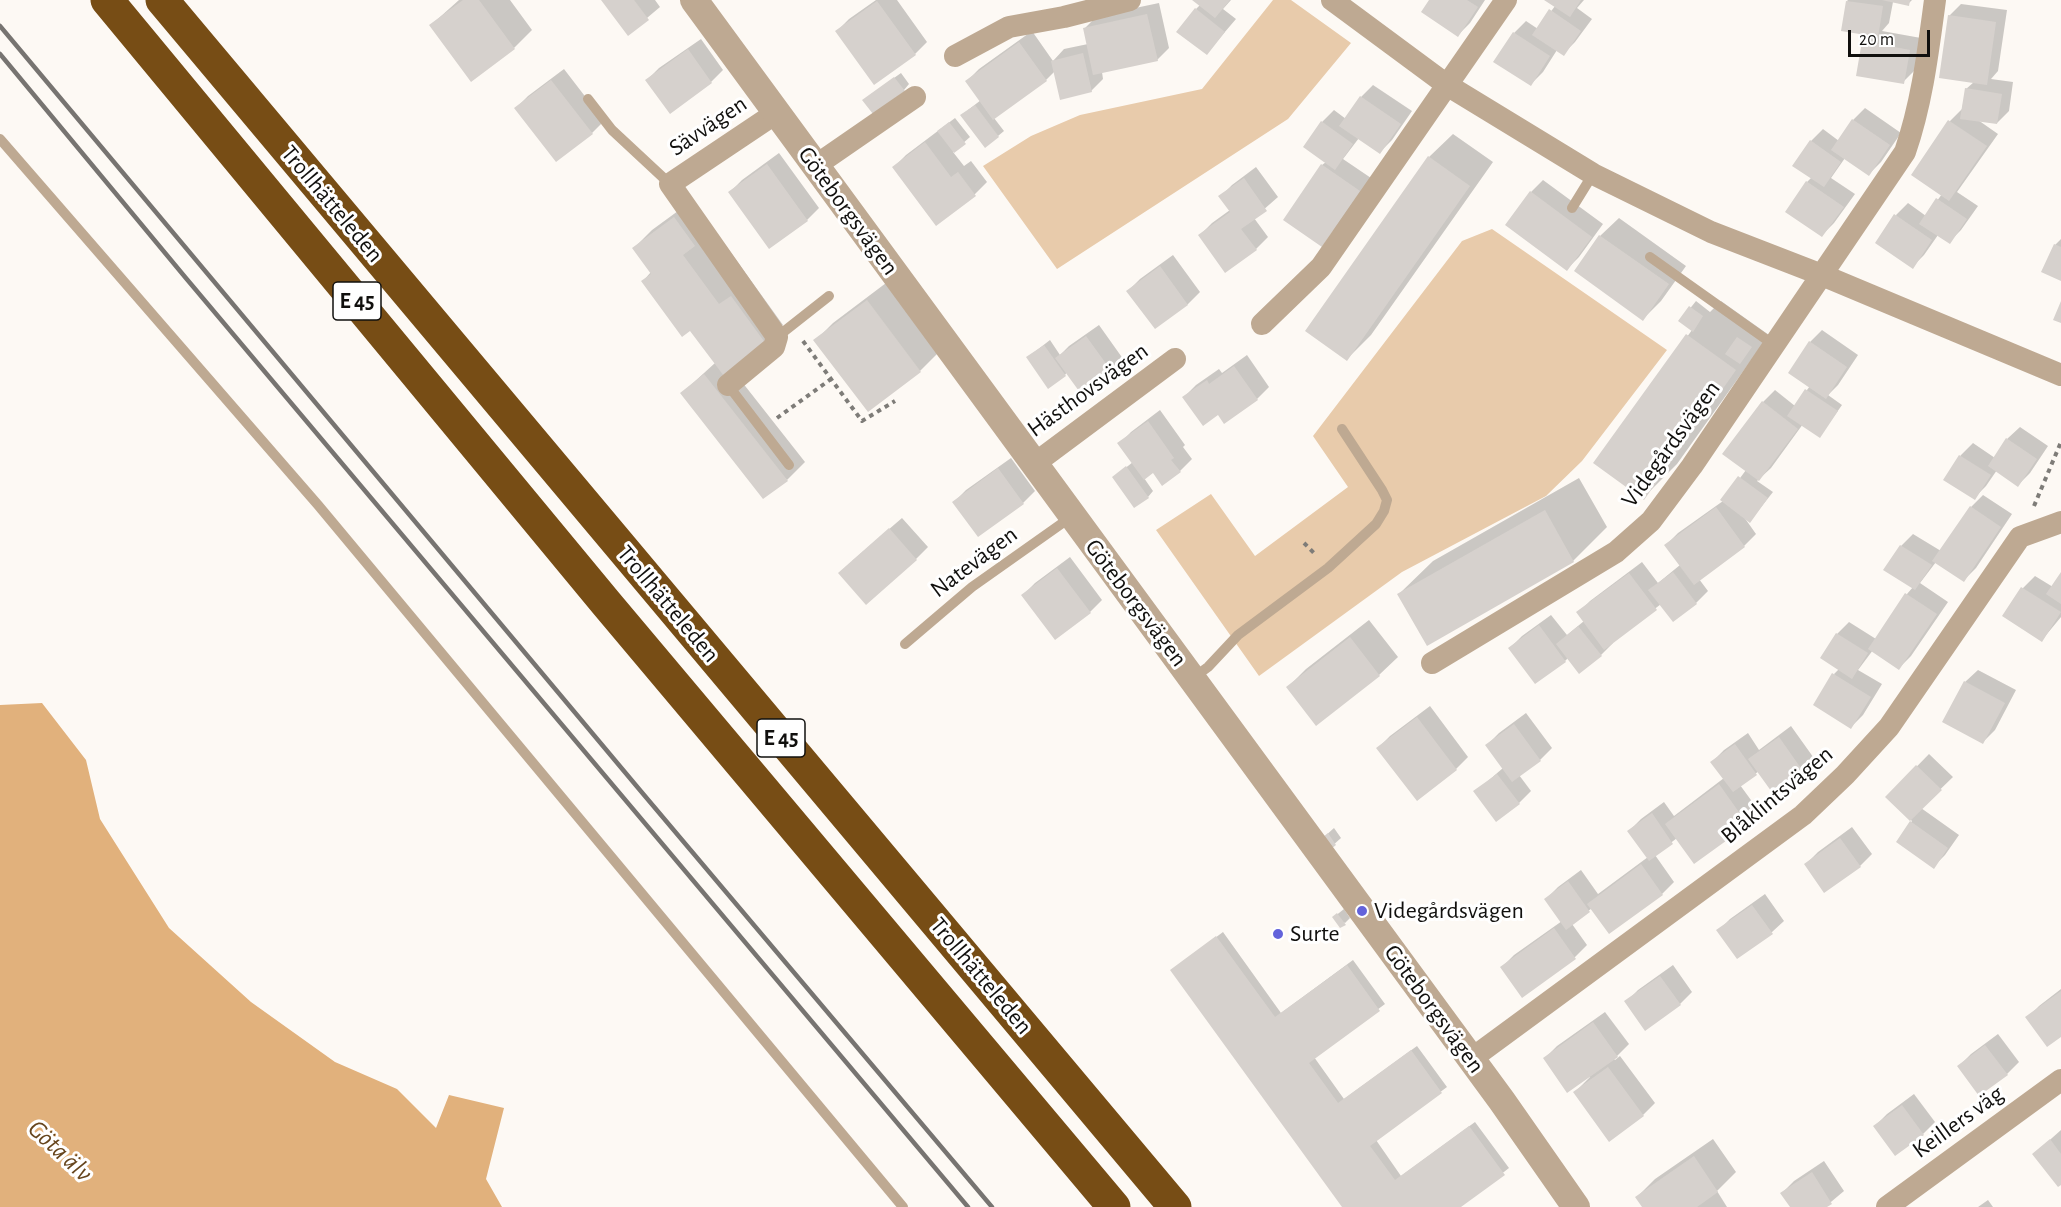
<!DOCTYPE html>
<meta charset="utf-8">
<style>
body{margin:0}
#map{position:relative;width:2061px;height:1207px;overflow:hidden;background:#fdf9f4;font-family:"Alegreya Sans",sans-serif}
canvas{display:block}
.scale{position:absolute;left:1848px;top:30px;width:82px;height:27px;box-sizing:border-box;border:3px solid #11100e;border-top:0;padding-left:8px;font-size:18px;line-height:21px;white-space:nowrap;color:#11100e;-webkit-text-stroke:4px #fff;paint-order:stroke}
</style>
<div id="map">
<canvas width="2061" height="1207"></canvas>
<div class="scale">20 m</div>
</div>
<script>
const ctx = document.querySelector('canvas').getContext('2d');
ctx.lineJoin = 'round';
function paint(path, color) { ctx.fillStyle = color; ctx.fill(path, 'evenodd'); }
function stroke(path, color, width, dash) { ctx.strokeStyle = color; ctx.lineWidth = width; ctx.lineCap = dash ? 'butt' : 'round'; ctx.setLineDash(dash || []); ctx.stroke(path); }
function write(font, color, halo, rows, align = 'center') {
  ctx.font = font + ' "Alegreya Sans",sans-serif'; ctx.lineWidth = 6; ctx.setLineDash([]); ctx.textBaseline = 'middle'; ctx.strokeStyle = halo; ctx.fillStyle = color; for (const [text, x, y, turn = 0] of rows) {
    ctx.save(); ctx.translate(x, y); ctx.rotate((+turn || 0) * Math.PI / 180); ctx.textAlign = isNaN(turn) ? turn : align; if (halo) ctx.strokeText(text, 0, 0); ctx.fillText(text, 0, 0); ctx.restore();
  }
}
paint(new Path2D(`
 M1273,0h18l60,43 -63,76 -231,150 -74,-103 48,-30 49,-21 122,-26z
 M1492,229l175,121 -85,111 -36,35 -144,76 -143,104 -103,-146 55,-36 44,62 93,-69 -35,-51 149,-195z`), '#e8cbab');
paint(new Path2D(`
 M42,703l44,57 14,59 69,109 82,74 84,60 62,27 39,39 13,-33 55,13 -18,71 16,28h-502v-502z`), '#e1b17c');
paint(new Path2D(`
 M459,0h51l22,30 -18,18 -83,-23z
 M603,0h52l5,7 -32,27z
 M876,0h21l30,42 -12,12 -78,-23 12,-12z
 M1194,0h37l-8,9 13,10 -29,34 -11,-44 4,-4z
 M1431,0h54l-15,23 -12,12z
 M1546,0h38l-7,8 15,11 -17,23 -12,12 -6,-4 -14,22 -12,12 -17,-51 12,-12 12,8 17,-23z
 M1848,0h64l-4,4 -15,-2 -4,21 -7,8 39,7 -6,32 -12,12 -39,-40 7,-8 -24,-33z
 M1159,3l10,45 -12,12 -55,12 1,7 -12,12 -36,-20 -9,9 -52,38 10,13 -6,5 -30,-26 13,-10 -14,-19 12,-12 53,-38 21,30 11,-12 24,-5 -3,-16 12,-12z
 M1961,4l46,6 -9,61 -7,8 22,3 -4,29 -12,12 -19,-3 20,14 -41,58 21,14 -17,24 -12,12 -11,-7 -14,20 -12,12 -16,-52 12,-12 18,13 16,-22 -29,-19 37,-54 12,-12 4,-20 8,-7 -25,-66z
 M701,39l22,31 -12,12 -64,-2 12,-12z
 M564,69l40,52 -12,12 -76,-25 12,-12z
 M901,73l8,11 -5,6 -34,5z
 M1373,85l39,26 -20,29 -12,12 -21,-14 -16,21 28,19 -38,55 -11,-68 4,-3 -4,-40 12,-12 12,9 15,-22z
 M1865,108l36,25 -20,29 -12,12 -24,-16 -14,20 24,16 -21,29 -12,12 -15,-53 5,-5 -1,-36 12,-12 16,12 14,-21z
 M955,118l15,19 -17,15 11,14 7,-5 16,21 -12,12 -39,30 -42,-57 12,-12z
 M1453,134l40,28 -122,173 -24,24 82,-202z
 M779,153l40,55 -12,12 -77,-28 12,-12z
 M1256,167l22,30 -24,21 14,19 -12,12 -56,-14 12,-12 18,-13 -10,-13 12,-12z
 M1543,180l60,44 -24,33 -12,12 -36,-77z
 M693,200l90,125 -18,18 -34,25 74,94 -18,18 -105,-87 33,-30 -24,-34 -48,-48 8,-9 -17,-24 18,-18z
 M1619,218l67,48 -25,35 -18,18 -67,-48 24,-35z
 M2061,239v41l-6,-35z
 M1173,255l27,37 -12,12 -33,23 -27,-36 12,-12z
 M886,283l52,70 -18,18 -105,-30 18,-18z
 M1696,301l14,11 11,-11 48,34 -92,129 -34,34 -48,-35 97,-133 -12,-9z
 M1099,325l27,38 -12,12 -29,21 -18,-24 -2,3 -37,-18 22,-17 10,15 9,-9z
 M1822,330l36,25 -20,30 -10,10 14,10 -22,31 -17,-12 -32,44 -14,13 16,11 -23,29 -6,-4 12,17 -12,12 -45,33 9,12 -12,12 -35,1 -49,38 1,1 -12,12 -33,3 -3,3 -55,-13 12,-12 29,-21 16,20 17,-14 -6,-8 12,-12 52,-39 16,21 22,-18 -14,-20 12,-12 45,-32 23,-31 17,-68 12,-12 20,16 15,-20v-44z
 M1247,355l22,32 -12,12 -39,14 -34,-16 12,-12 23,-16 3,4z
 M1160,410l25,35 -2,2 9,12 -12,12h-27l-9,7 9,13 -5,6 -34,-20 19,-15 -14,-18 12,-12z
 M2020,427l28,19 -18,27 -12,12 -21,-15 -11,16 -12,12 -29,-18 16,-25 12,-12 22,15 12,-19z
 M1011,458l24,33 -12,12 -69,-1 12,-12z
 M1579,478l28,49 -34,34 -174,33 34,-33z
 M1983,495l29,19 -36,54 -12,12 -28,-18 -16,21 28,19 -37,54 -12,12 -26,-18 -15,20 24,14 -19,31 -12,12 -17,-53 5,-5 -17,-11 15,-24 12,-12 27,17 31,-45 6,-7 -28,-18 16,-23 12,-12 28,17 30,-44z
 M902,518l26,29 -12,12 -64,2z
 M1070,557l32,43 -12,12 -34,26 -33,-43 12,-12z
 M2061,575v42l-19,23 -38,-25 19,-27 12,-12 18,11z
 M1369,620l29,37 -19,18 -63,49 -28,-37 18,-18z
 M1978,670l38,20 -21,40 -12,12 -39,-21 21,-39z
 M1430,706l38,51 -12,12 -39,30 -39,-51 12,-12z
 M1526,713l26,35 -12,12 -21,15 12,16 -12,12 -44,-11 28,-24 -16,-23 12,-12z
 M1791,726l25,35 -12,12 -45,-2 -19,14 19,26 -12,12 -53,38 -17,-23 -22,17 19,27 -12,12 -70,14 -20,16 15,21 -12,12 -52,39 -21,-29 12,-12 48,-34 -16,-22 12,-12 23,-17 17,24 50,-37 -19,-26 12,-12 23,-17 10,14 50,-38 -12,-16 12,-12 24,-17 11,17z
 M1929,754l24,23 -32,31 38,27 -14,20 -12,12 -35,-25 14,-21 -25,-24z
 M1852,827l20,27 -12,12 -54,-2 12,-12z
 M1334,828l7,10 -10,9 -7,-10z
 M1765,894l19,27 -12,11 -35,25 -19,-26 12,-12z
 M1344,909l6,9 -5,5 -11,-6z
 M1223,932l58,81 72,-53 32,44 -71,53 30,42 73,-53 30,41 -71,53 25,36 74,-54 34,46 -50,39h-115l-172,-237z
 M1673,965l19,27 -12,12 -35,25 -19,-27 12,-12z
 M2061,989v46l-34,-17 12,-12z
 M1605,1012l24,32 -15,15 1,1 5,-4 35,47 -12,12 -68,-23 15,-15 -1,-2 -44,-17 12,-12z
 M1998,1034l21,28 -12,12 -48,-8 12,-12z
 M1914,1094l21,28 -12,12 -48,-8 12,-12z
 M2061,1130v53l-27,-29z
 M1713,1139l23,33 -19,19 10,16h-83l-7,-10 18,-18z
 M1824,1161l20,30 -19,16h-34l-9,-14 12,-12z
 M1988,1200l5,7h-15z`), '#0003');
paint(new Path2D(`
 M463,0h16l36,49 -44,33 -42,-57z
 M601,0h33l15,20 -21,16z
 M1192,0h38l-15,18z
 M1429,0h38l11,7 -20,30 -37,-25z
 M1544,0h37l-11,17z
 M1882,0h28l-1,6z
 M877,1l39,54 -42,30 -39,-54z
 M1846,1l37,5 -5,31 -37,-6z
 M1195,8l30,24 -18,23 -31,-23z
 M1549,9l32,22 -17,25 -32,-21z
 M1147,14l11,47 -65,14 -10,-47z
 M1948,15l48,7 -9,63 -48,-7z
 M1513,32l37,24 -19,30 -38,-24z
 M1862,41l48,9 -6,34 -48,-8z
 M1019,42l28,39 -54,39 -28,-39z
 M688,49l24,34 -42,31 -25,-34z
 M1083,53l9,39 -32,8 -9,-39z
 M894,77l11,14 -32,23 -11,-14z
 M551,80l42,54 -37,28 -42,-54z
 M1965,88l37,6 -5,30 -37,-5z
 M1360,96l41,28 -21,30 -41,-28z
 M975,105l24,32 -14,11 -25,-33z
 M1852,119l38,26 -21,31 -38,-26z
 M1948,120l39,26 -38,55 -38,-26z
 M1321,121l32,23 -18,26 -32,-23z
 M949,122l17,22 -12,9 -17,-22z
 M1810,140l31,22 -17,25 -32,-21z
 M925,142l26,35 7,-5 18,24 -40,30 -44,-59z
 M1428,156l42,30 -123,175 -42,-30z
 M767,164l41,57 -39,28 -41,-57z
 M1321,164l39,27 -38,56 -39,-27z
 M1244,178l23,33 -26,18 16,21 -32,23 -27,-38 32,-23 -12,-16z
 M1806,181l38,26 -22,30 -37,-25z
 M1530,191l62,46 -25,34 -62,-46z
 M1936,198l31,21 -17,25 -31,-20z
 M1894,214l38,26 -19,29 -38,-26z
 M674,217l21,29 -12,9 36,49 12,-8 35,48 -42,32 -34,-45 -8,6 -41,-56 10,-7 -19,-26z
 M1599,235l70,49 -26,37 -69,-50z
 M2054,244l7,3v34l-20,-9z
 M1160,266l28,39 -33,24 -29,-38z
 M867,300l54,72 -53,40 -55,-72z
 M2061,301v22l-8,-3z
 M1689,306l14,10 -10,16 -15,-11z
 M1686,334l50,36 -92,130 -51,-37z
 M1086,336l29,40 -31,22 -29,-40z
 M1737,337l15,10 -12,17 -15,-10z
 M1809,341l38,26 -21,32 -38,-26z
 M1044,345l22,31 -18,13 -22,-32z
 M1234,366l24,34 -34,24 -6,-9 -15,11 -21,-29 25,-17 2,4z
 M704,374l84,107 -25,18 -83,-106z
 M1805,389l33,22 -18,27 -33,-22z
 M1762,401l36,28 -39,52 -37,-27z
 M1148,421l26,37 -3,2 10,12 -19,14 -9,-13 -9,7 -27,-37z
 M2006,438l31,21 -19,28 -30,-21z
 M1959,455l32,20 -16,25 -32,-20z
 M1126,466l23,32 -15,10 -22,-31z
 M998,468l26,36 -46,33 -26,-35z
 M1738,476l30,22 -18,25 -30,-23z
 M1970,506l31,21 -37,55 -32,-21z
 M1716,507l29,40 -51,38 -30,-40z
 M1545,510l29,52 -147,84 -30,-52z
 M889,528l28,32 -51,45 -28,-32z
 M1900,545l32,20 -17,25 -32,-20z
 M1057,568l34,45 -36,27 -34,-45z
 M1673,572l24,32 -24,18 -25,-32z
 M2061,572v32l-15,-10z
 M1629,573l28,37 -53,40 -28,-38z
 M2021,587l40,25 -19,30 -40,-26z
 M1905,593l32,21 -38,56 -31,-21z
 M1539,625l27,37 -31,22 -27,-36z
 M1578,626l24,30 -23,18 -23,-30z
 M1836,633l32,20 -16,26 -32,-21z
 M1350,637l30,39 -64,50 -30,-39z
 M1832,673l39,24 -20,32 -38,-24z
 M1964,681l41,22 -22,41 -41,-22z
 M1417,717l40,53 -40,31 -41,-53z
 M1514,724l27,37 -29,21 -27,-37z
 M1779,737l26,37 -31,21 -26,-36z
 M1735,744l22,31 -24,17 -23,-30z
 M1916,765l26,25 -32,31 -25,-24z
 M1497,774l23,30 -24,18 -23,-31z
 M1719,784l29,41 -54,39 -29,-40z
 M1652,813l21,31 -24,17 -22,-30z
 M1910,821l38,27 -14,21 -38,-27z
 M1328,833l8,12 -5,4 -8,-12z
 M1840,838l21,29 -37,26 -20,-29z
 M1641,864l22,31 -54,39 -22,-30z
 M1568,881l22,31 -24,18 -22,-31z
 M1752,905l21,29 -36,25 -21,-29z
 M1337,913l9,12 -6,3 -8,-11z
 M1554,928l22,31 -54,39 -22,-31z
 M1216,936l59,81 72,-52 33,46 -71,52 29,40 73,-53 31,43 -72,53 25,34 74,-54 36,49 -44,32h-119l-172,-237z
 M1660,976l21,29 -36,26 -21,-30z
 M2061,991v46l-14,10 -22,-30z
 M1593,1022l25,35 -51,36 -24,-35z
 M1985,1045l23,30 -29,21 -22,-30z
 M1608,1067l36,49 -35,26 -36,-50z
 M1902,1105l22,30 -29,21 -22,-30z
 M2050,1139l11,15v31l-3,2 -26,-33z
 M1694,1156l24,36 -21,15h-55l-7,-10z
 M1812,1172l20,32 -5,3h-37l-10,-14z`), '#d6d1cd');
stroke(new Path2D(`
 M803,341l59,80 33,-20
 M777,418l54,-39
 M2034,506l27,-64
 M1304,543l12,12`), '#7e7c78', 4, [4.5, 4.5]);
stroke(new Path2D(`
 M588,99l24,31 58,54
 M0,139l318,366 585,702
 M1572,208l21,-34
 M1650,257l124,88
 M777,337l52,-41
 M728,385l61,80
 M905,644l67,-57 99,-70
 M1193,678l15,-11 30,-32 90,-67 48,-44 8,-13 3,-11 -5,-10 -40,-61`), '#bea992', 10);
stroke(new Path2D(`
 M1332,0l115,85 146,89 118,58 111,43 239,100
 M955,56l54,-29 55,-10 66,-17
 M815,166l100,-69
 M1262,324l59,-57 185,-267
 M728,385l46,-38 3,-10 -107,-153 106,-71
 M1034,464l141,-105
 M1432,663l184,-111 35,-31 41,-55 213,-314c17,-49 23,-100 30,-152
 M1471,1059l332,-244 42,-40 44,-48 131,-190 41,-15
 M1887,1207l174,-127`), '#bea992', 22);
stroke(new Path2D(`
 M694,0l808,1101 74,106`), '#bea992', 28);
stroke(new Path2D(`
 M107,0l499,603 508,604
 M162,0l1013,1207`), '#774d15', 33);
stroke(new Path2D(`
 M0,26l639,763 353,418
 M0,54l185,223 783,930`), '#777471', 4.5);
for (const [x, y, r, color] of [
 [1362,911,6,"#6363db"],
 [1278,934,6,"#6363db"]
]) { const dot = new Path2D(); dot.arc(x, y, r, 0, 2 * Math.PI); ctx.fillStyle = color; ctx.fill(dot); stroke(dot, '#fff', 2); }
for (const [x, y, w] of [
 [357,301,48],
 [781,738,48]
]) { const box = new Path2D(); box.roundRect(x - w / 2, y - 19, w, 38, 4.5); ctx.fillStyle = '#fff'; ctx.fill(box); stroke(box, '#11100e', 1.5); }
write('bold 22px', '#11100e', null, [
 ["E 45",357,301],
 ["E 45",781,738]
]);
write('24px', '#11100e', '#fff', [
 ["Sävvägen",708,126,-34],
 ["Trollhätteleden",332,204,50],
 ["Göteborgsvägen",848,211,54],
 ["Hästhovsvägen",1088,390,-36],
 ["Videgårdsvägen",1671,444,-54],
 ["Natevägen",974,562,-37],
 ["Göteborgsvägen",1136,603,53],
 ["Trollhätteleden",668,604,50],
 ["Blåklintsvägen",1777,795,-40],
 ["Trollhätteleden",981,976,50],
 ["Göteborgsvägen",1434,1009,54],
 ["Keillers väg",1958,1122,-36]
]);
write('24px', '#11100e', '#fff', [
 ["Videgårdsvägen",1374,911],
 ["Surte",1290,934]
], 'left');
write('italic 26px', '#67461e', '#fff', [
 ["Göta älv",60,1151,43]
]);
</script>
